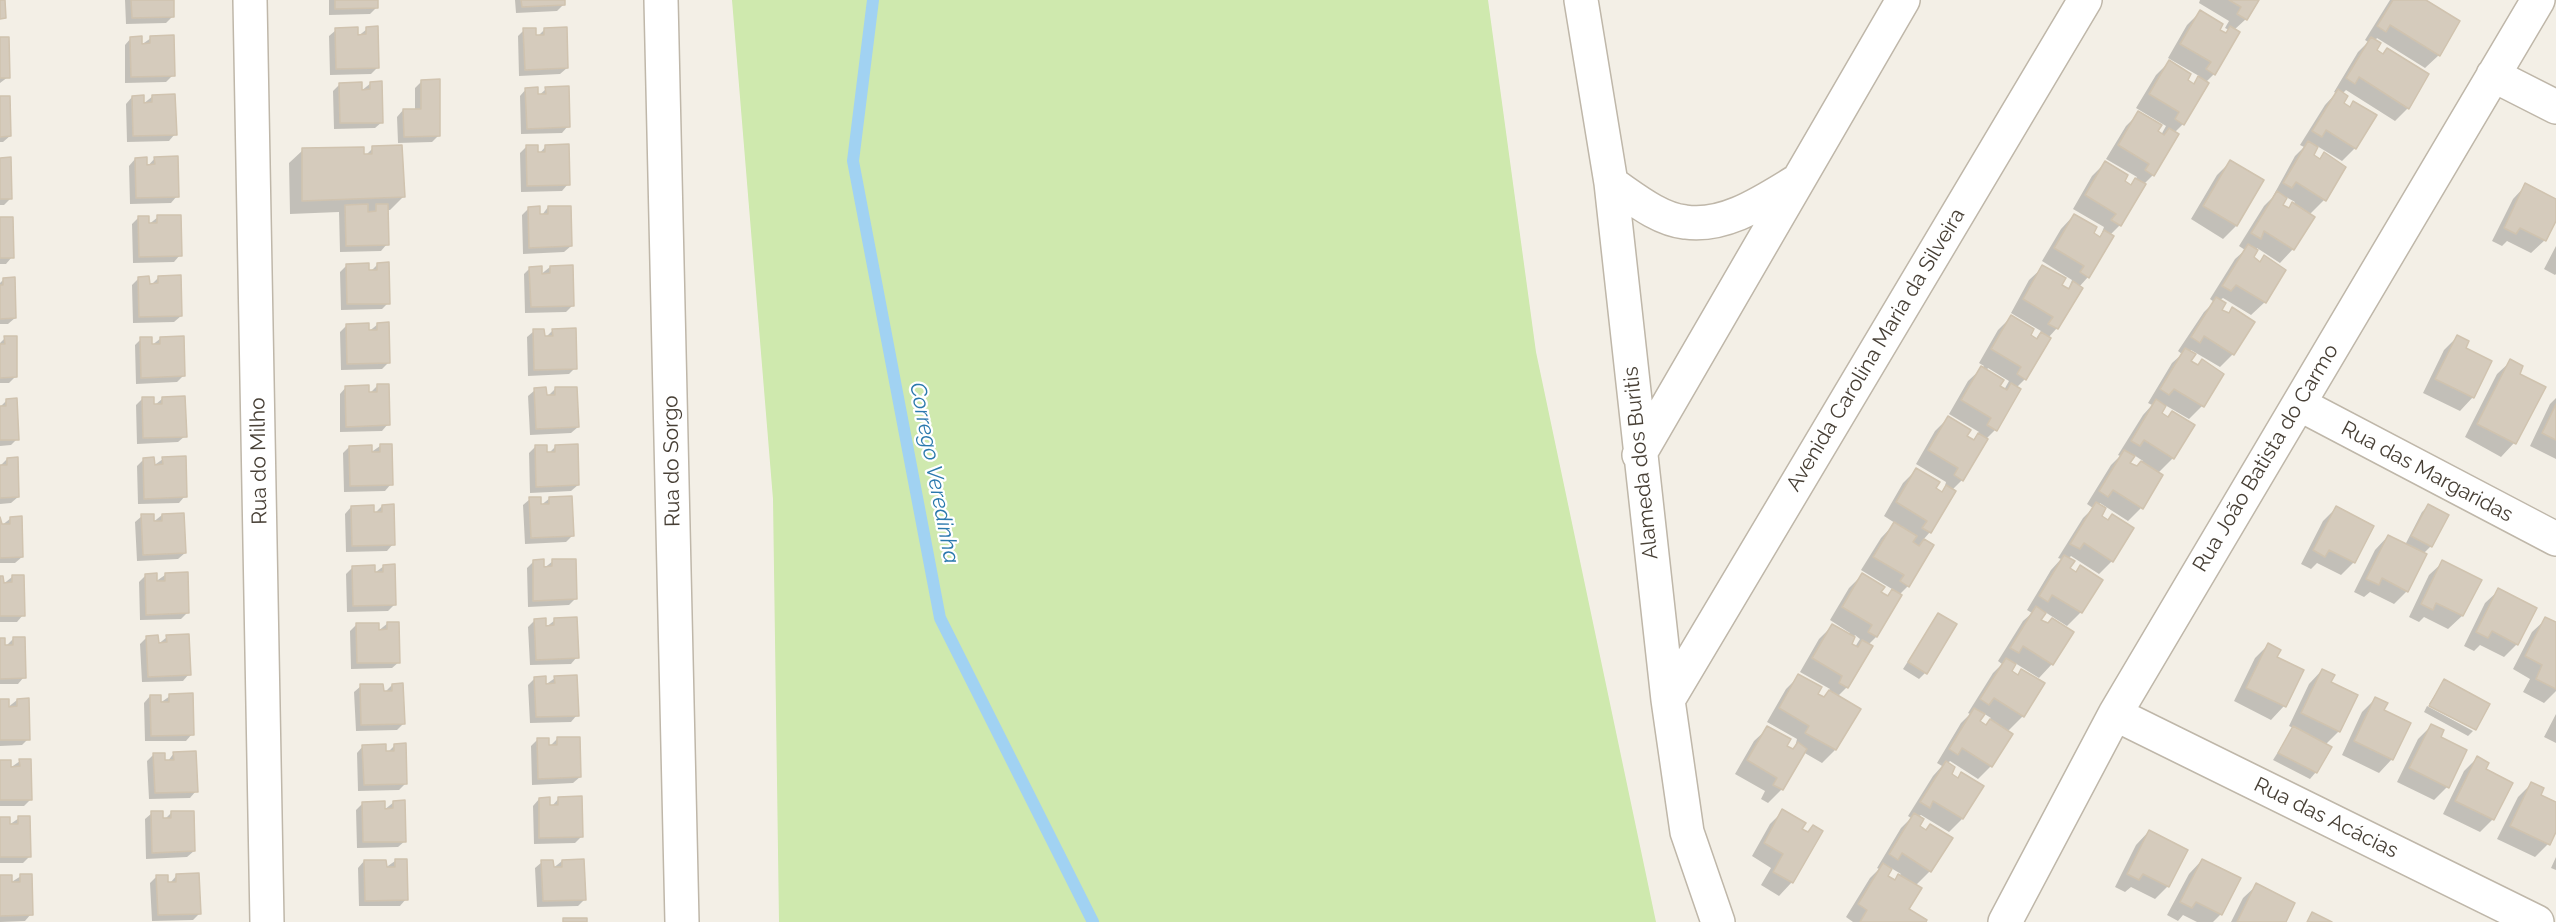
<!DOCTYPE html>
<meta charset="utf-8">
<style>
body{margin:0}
canvas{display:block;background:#f3efe6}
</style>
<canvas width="2556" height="922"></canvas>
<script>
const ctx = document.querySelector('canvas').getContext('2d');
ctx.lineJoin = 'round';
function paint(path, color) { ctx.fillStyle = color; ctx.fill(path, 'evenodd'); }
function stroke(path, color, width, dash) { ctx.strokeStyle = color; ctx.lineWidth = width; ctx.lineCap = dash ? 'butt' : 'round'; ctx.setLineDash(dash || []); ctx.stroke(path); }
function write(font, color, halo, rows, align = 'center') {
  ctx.font = font + ' Raleway,sans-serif'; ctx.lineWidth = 4.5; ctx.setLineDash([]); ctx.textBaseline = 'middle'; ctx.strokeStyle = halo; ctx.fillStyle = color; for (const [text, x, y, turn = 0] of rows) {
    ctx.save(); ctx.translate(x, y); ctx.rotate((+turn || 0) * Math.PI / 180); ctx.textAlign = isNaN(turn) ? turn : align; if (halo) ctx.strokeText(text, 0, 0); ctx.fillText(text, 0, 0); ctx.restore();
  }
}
paint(new Path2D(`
 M732,0h756l48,352 120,570h-877l-6,-423z`), '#cfe9ae');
paint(new Path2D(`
 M125,0h48v16l-7,7 -40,1z
 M329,0h48v7l-7,7 -41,1z
 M515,0h48v5l-6,6 -41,2z
 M2200,0h57l-11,19 -12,11 -20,44 -9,9 -22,41 -9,9 -21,42 -10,10 -23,40 -10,10 2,1 -24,41 -9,10 -22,41 -9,10 -23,41 -9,9 -21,42 -9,9 -24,41 -10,10 -22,42 -7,8 9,5 -24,41 -9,9 -23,42 -8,8 -21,42 -10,10 22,12 -24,41 -13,13 -19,-11 -21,37 -14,14 -7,-4 4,-8 -30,-17 19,-33 14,-13 17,19 7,3 3,-3 2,-8 -30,-17 19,-33 13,-13 24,22 6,-6 1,-3 -30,-17 19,-33 13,-13 16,9 2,-2 -20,-13 19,-32 13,-13 24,22 6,-8 -31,-19 20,-32 14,-15 -11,-7 19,-33 13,-13 18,18 7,5 3,-3 2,-8 -30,-18 19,-33 13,-13 24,23 5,-6 2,-3 -30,-18 19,-33 16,-15 -5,-3 19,-33 13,-13 24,23 6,-9 -30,-18 18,-33 14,-13 17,19 7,3 2,-2 3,-7 -30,-19 19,-32 13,-14 18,19 6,4 3,-3 3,-8 -31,-18 19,-33 13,-13 24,23 8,-9 -31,-18 20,-33 13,-13 22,22 5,-9 -30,-18 20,-33 13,-13 23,23 7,-9 -31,-18 19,-33 13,-13 18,18 7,4 4,-4 -4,-2 4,-7 -30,-18zM1988,368l21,13 -5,9 -18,-19zM1855,635l5,4 -5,8 -5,-3z
 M2390,0h33l16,55 -14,13 -48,-30 -2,3v10l7,4 5,-5 21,58 -13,13 -49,-31 -4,4v10l7,4 5,-5 1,45 -13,13 -25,-15 -5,9 7,4 5,-5v46l-15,15 4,2 -20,32 -13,14 -23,-15 -6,10 8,4 5,-5 1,45 -14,13 -28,-17 -3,2v10l7,4 5,-5 21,13 -20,32 -13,13 -29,-17 -2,2 13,54 -13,13 -24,-14 -5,8 7,5 5,-5 1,45 -15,15 -17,35 -13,13 -28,-18 -2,2 2,11 7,5 5,-5v45l-13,13 -28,-18 -3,3v9l7,5 5,-6 21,13 -20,32 -14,14 -22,-14 -6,8 8,4 5,40 -13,14 -24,-15 -5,8 6,5 5,-5 21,13 -19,32 -16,16 -16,34 -13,13 -28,-18 -3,3 3,10 6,5 6,-5 20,13 -20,32 -13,13 -28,-17 -3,2v10l6,4 6,-5v45l-15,15 -8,23 17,13h-71l-7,-5 24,-39 9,-9 -2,-1 24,-40 10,-10 -3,-2 25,-40 9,-10 -5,-3 24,-40 9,-9 -2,-1 25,-40 9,-9 -4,-3 25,-40 9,-8 -5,-3 24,-40 10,-11 -3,-1 25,-40 10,-10 -6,-4 24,-39 9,-9 -2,-1 25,-40 9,-10 -4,-2 24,-40 10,-9 -4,-3 26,-39 10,-10 -4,-3 25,-40 10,-9 -6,-4 25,-40 8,-8 23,-42 9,-9 -4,-2 25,-40 11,-12 -2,-1 24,-40 10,-10 -3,-2zM2286,197l9,5 -7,7 -7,-4zM2134,455l9,6 -7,7 -8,-5zM1983,713l8,5 -6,8 -7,-4zM1891,868l10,6 -8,7 -7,-5z
 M367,29l11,38 -7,7 -41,1 -1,-39 7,-6 21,7z
 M524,30l13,7 7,-7 23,38 -7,6 -41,2 -1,-40z
 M0,38l8,39 -8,6z
 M131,38l10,7 10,-7 22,37 -7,7 -41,1v-38z
 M421,82l18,53 -7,7 -34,1 -1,-26 6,-7h12v-22z
 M371,83l11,39 -7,6 -41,1 -1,-38 7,-7 21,7z
 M526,89l10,9 10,-9 22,37 -6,7 -41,1 -1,-38z
 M153,96l22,38 -6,7 -42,1 -1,-38 6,-7 11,7z
 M0,97l10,39 -7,6h-3z
 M546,146l22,38 -6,7 -41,1 -1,-39 6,-6 11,9z
 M373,148l30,49 -13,13h-4l1,34 -6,7 -41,1 -1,-40 -49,2 -1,-51 14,-13 62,6z
 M155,158l22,38 -6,7 -41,1 -1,-38 6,-7 11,9z
 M0,160l11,38 -7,7h-4z
 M2230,162l32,19 -26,45 -13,13 -32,-20 26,-44z
 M2526,185l30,16v16l-11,23 -14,13 -24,-12 -5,5 -10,-5 21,-42z
 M548,207l23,39 -7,6 -41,2 -1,-39 7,-7 13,7z
 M158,217l22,38 -6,7 -41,1 -1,-39 6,-6 10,7z
 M0,220l12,37 -6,7h-6z
 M2556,246v28l-1,1 -11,-6z
 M378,264l10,39 -6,6 -41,1 -1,-38 7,-7 23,7z
 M550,267l23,38 -7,7 -41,1 -1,-39 6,-6 10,7z
 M139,278l10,9 9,-9 23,38 -7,6 -41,1 -1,-38z
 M4,279l11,39 -7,6h-8v-41z
 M378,324l10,39 -6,6 -41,1 -1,-38 7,-7 21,7z
 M553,330l22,38 -6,6 -41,2 -1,-39 7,-6 10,8z
 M2457,337l7,12 26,12 -17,36 -13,14 -37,-18 21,-43z
 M5,338l11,38 -7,7h-9v-40z
 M161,338l22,38 -6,6 -41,2 -1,-39 6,-6 10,7z
 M2511,361l7,13 26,13 -30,56 -13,14 -36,-20 32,-63z
 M377,386l11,38 -6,7 -42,1v-38l6,-7 22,8z
 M555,389l23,38 -7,6 -41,2 -2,-39 7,-6 13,6z
 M163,398l22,38 -7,6 -41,2 -1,-39 6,-6 13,6z
 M2556,398v61l-26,-13 20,-42z
 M7,400l10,39 -6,6 -11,1v-39z
 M380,446l11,38 -6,7 -41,1 -1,-39 6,-6 21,6z
 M535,447l13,7 7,-7 23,38 -7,6 -41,2 -1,-40z
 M7,459l11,38 -7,6 -11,1v-38z
 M144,459l9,7 10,-7 22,37 -6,7 -41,1 -1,-38z
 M550,498l22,38 -6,6 -41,2 -2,-39 7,-6 10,7z
 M382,506l11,38 -6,7 -41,1 -1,-38 6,-7 22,8z
 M2428,506l3,40 -8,8 -16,37 -13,13 -24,-12 -6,5 -10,-5 21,-42 13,-14 17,9 17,-33z
 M2336,508l18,54 -13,13 -24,-12 -6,6 -10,-5 22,-43z
 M162,515l23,38 -7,6 -41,2 -2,-39 7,-6 10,7z
 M0,518l1,8 10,-8 11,39 -7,6h-15z
 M553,561l22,38 -6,6 -41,2 -1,-39 6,-6 10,7z
 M2443,562l37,18 -18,36 -14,13 -24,-12 -5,5 -10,-5 20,-42z
 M384,566l10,39 -6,6 -41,1 -1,-38 7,-7 20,7z
 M146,575l9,7 10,-7 23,37 -7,7 -41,1 -1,-38z
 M0,577l2,8 10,-8 11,38 -6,7h-17z
 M2499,590l18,54 -13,13 -24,-12 -6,6 -10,-5 21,-43z
 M1938,615l-13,58 -6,6 -16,-10z
 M2546,619l10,5v67l-12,12 -21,-11 7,-13 -17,-10 19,-37z
 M535,620l10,8 10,-8 22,37 -6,7 -41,1 -2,-38z
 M388,623l11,39 -7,6 -41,1 -1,-38 7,-7 21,7z
 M147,637l10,8 10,-8 22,37 -6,7 -41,1 -2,-38z
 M13,639l11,38 -6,7h-18v-44l4,8z
 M2268,645l8,12 26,13 -18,36 -13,14 -37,-19 21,-43z
 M2322,670l7,12 10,49 -14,14 -9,27 -6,7 -37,-19 20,-32 -4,-2 20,-42z
 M535,678l10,7 10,-7 22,37 -6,7 -41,1 -2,-38z
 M2444,681l44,23 -13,25 -46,-25z
 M392,685l11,39 -6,6 -41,1 -2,-39 7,-6 24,6z
 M150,696l10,7 10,-7 22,38 -6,7h-41l-1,-38z
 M2375,699l7,12 10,48 -13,14 -37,-18 20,-43z
 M17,700l11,39 -6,6 -22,1v-45l7,7z
 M2427,706l46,25 -5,5 -44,-24z
 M2556,714v29l-12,-6z
 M2431,726l8,12 8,49 -13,13 -37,-18 21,-43z
 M557,739l23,38 -7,6 -41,2 -1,-39 6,-6 13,6z
 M395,745l11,38 -7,7 -41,1 -1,-38 6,-7 25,6z
 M174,753l22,38 -6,7 -41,1 -2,-38 7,-7 14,7z
 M2477,758l7,12 9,49 -13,13 -37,-18 21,-43z
 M0,761l10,7 10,-7 11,38 -7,7h-24z
 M2532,783l7,12 17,9v24l-8,16 -13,13 -38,-18 21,-42z
 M559,798l22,39 -6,6 -41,1 -1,-38 6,-7 13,7z
 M394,802l11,39 -7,6 -41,1 -1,-38 7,-7 21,7z
 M1783,811l17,18 -8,53 -13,14 -18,-11 10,-17 -19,-12 18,-32z
 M152,813l12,7 7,-7 23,38 -7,6 -41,2 -1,-40z
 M0,818l9,7 10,-7 11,38 -7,7h-23z
 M2149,831l19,55 -13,13 -24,-12 -6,5 -10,-5 21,-42z
 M2556,857v13l-5,-2z
 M2202,860l19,54 -8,8h-16l-14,-7 -5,6 -11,-6 22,-41z
 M364,861l21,7 10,-7 11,38 -6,7h-41l-1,-38z
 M562,861l23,38 -7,7 -41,1 -2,-39 7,-6 10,7z
 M177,875l22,39 -6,6 -41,1 -2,-38 7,-7 13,7z
 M21,876l10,38 -6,7 -25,1v-45l10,6z
 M2257,885l27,37h-53l12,-24z`), '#0003');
stroke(new Path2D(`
 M873,0l-20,161 87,457 153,304`), '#a1d2f2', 12);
const building = new Path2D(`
 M0,0h5l1,18 -6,1z
 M131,0h43v17l-42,1z
 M335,0h43v8l-43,1z
 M521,0h44v5l-43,2z
 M2229,0h30l-12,20 -10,-6 4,-7z
 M2393,0h33l34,21 -20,35 -50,-31 -4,7 -9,-6z
 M2200,10l23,14 -3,6 6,3 4,-7 10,6 -25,43 -9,-6 5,-7 -31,-18z
 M378,26l1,42 -43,1 -1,-41 23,-1v8l8,-1v-7z
 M567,27l1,41 -43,2 -2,-42h13v7h8v-7z
 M174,35l1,41 -44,1 -1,-40 12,-1v8l8,-1v-7z
 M0,37h9l1,41h-10z
 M2371,37l10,6 -4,7 6,4 4,-6 42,26 -20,35 -50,-32 -4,7 -9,-6z
 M2169,60l22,14 -3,6 6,4 4,-8 11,7 -25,42 -9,-6 4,-7 -30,-18z
 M440,79v57l-36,1 -1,-28h18v-29z
 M382,81l1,42h-43l-1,-40 23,-1v8l8,-1v-7z
 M569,86l1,41 -43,2 -2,-41 13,-1v7h8l-1,-7z
 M2338,89l10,7 -4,7 6,4 3,-6 24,14 -21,34 -30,-19 -4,7 -10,-6z
 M175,94l2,41 -44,1 -1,-40 12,-1v8l8,-1v-7z
 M0,96h10l1,40 -11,1z
 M2138,111l24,14 -4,6 6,4 5,-7 10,6 -25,42 -9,-6 4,-6 -31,-19z
 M2308,141l10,6 -4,8 6,4 4,-7 22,15 -20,34 -30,-19 -4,6 -9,-5z
 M569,144l1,41 -43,1 -1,-41h12v7h7v-7z
 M402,145l3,52 -103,4v-53l62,-1v7h8v-8z
 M178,156l1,41 -43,1 -1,-40 12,-1v8l8,-1 -1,-7z
 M11,157l1,42h-12v-41z
 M2230,160l34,20 -27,46 -34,-20z
 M2105,161l23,14 -3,6 6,4 4,-7 11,6 -25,42 -10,-6 5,-6 -31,-19z
 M2525,183l31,16v22l-10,20 -26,-13 -4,6 -12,-6z
 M2277,191l10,7 -4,7 6,3 3,-6 23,15 -21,33 -30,-19 -3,8 -10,-6z
 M368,204v8l8,-1v-7h12l1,41 -43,1 -1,-41z
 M540,206v8h8v-8h23l1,40 -43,2 -1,-41z
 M2074,214l23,13 -3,6 6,4 4,-7 10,6 -25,42 -9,-6 4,-6 -30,-18z
 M157,215h24l1,41 -43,1 -1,-41h11v7h8z
 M0,217h13l1,41h-14z
 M2248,244l10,6 -4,7 6,5 4,-7 22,15 -20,33 -30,-18 -5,6 -9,-5z
 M389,262l1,42h-43l-1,-40 23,-1v7h8v-7z
 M573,265l1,41 -43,1 -2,-40 13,-1v8l8,-1v-7z
 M2042,265l24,13 -4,7 7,4 4,-8 10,7 -25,41 -10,-5 5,-7 -30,-18z
 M181,275l1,41 -43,1 -1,-40 11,-1 1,8 8,-1v-7z
 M15,277l1,41 -16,1v-34h3v-7z
 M2216,297l10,6 -4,7 7,3 3,-6 23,15 -21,33 -30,-19 -4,7 -9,-6z
 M2011,315l23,14 -3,6 6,4 4,-7 10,6 -25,42 -9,-6 4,-7 -30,-18z
 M389,322l1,41 -43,1 -1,-40 23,-1v7h8v-7z
 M576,328l1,41 -43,1 -1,-41h11l1,7h8l-1,-7z
 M2457,335l12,6 -3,7 26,13 -18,37 -39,-19z
 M4,336h13v41l-17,1v-34h5z
 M184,336l1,40 -44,2 -1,-41h12v7h8v-7z
 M2185,348l11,6 -5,7 7,4 4,-6 22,15 -20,33 -30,-18 -5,6 -9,-6z
 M2510,359l13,7 -3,8 26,13 -30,57 -39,-20z
 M1981,366l23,14 -4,6 7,4 4,-7 10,6 -24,42 -10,-6 4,-7 -30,-18z
 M377,384h12l1,41 -44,2 -1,-41 24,-1v7h8z
 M546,387l1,8h8v-8h22l2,40 -43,2 -2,-41z
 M185,396l2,41 -44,1 -1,-41h12v7h8v-7z
 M17,398l2,42h-19v-34h6v-7z
 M2156,399l10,7 -4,7 6,4 4,-6 23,14 -21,34 -30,-19 -4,6 -9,-5z
 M2556,404v36l-14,-7z
 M1948,416l23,14 -4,6 7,4 4,-7 10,6 -25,42 -9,-6 4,-7 -30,-18z
 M380,444h12l1,41 -43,1 -1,-40 23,-1v7h8z
 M578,444l1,41 -43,2 -1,-42h12v7h8v-7z
 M2124,450l11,6 -5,7 7,3 4,-5 22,14 -20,34 -30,-19 -5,7 -9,-6z
 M186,456l1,41 -43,2 -1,-41 11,-1 1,8 8,-1 -1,-7z
 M18,457l1,40 -19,1v-33h7v-7z
 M1916,468l24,14 -4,6 6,4 4,-7 10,6 -25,42 -9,-5 5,-7 -31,-19z
 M572,496l2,40 -43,2 -2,-41h12v7h8v-7z
 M2096,502l10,6 -4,8 6,4 4,-6 22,14 -21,34 -29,-19 -4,6 -10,-5z
 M394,504l1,41 -43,1 -1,-40 23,-1v7h8v-7z
 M2428,504l21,11 -17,32 -21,-11z
 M2336,506l38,20 -19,37 -26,-13 -4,7 -12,-7z
 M184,513l2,40 -43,2 -2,-41h13v7h8v-7z
 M22,516l1,41 -23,1v-41l2,7h8v-7z
 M1894,522l23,14 -4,6 6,4 5,-7 10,6 -25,42 -9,-6 4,-6 -31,-18z
 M2388,535l39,19 -19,38 -26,-14 -3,7 -13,-6z
 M2064,555l11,6 -5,7 6,4 4,-7 23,15 -21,33 -30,-18 -4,7 -9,-6z
 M544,559v8l8,-1v-7h24l1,40 -44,2v-41z
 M2442,560l40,20 -19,36 -27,-13 -3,7 -12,-6z
 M395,564l1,41 -43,1 -1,-40 23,-1v7h8v-7z
 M188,572l1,41 -43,2 -1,-41 12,-1v8h8v-8z
 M1862,573l23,14 -4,5 7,4 4,-7 10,6 -25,42 -9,-5 4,-7 -30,-18z
 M12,575h12l1,41h-25v-40h3l1,7 8,-1z
 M2498,588l39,20 -19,37 -26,-14 -4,7 -12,-6z
 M2036,606l10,7 -5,7 7,3 4,-5 22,14 -21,33 -30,-19 -4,7 -9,-5z
 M1938,613l19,11 -30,50 -19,-12z
 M577,617l2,41 -43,2 -2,-41 12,-1v8l8,-1v-7z
 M2545,617l11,5v67l-20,-10 6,-14 -17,-9z
 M387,622h12l1,41h-43l-1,-40h23v7l8,-1z
 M1832,624l23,13 -3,7 6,3 4,-7 11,6 -25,42 -9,-5 3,-7 -30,-18z
 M189,634l2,41 -43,2 -2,-41 12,-1 1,8 8,-1 -1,-7z
 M13,637h12l1,41 -26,1v-41h5v7h8z
 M2268,643l13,7 -4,7 27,13 -18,37 -40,-19z
 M2006,658l10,6 -4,7 6,4 3,-6 24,14 -21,34 -30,-19 -5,7 -9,-6z
 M2322,669l13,6 -4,7 27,13 -18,37 -39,-19z
 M1798,674l24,13 -4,7 6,3 5,-7 32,19 -25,41 -31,-17 4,-7 -30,-18z
 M577,675l2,41 -43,1 -2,-40 12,-1v8l9,-1 -1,-7z
 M2444,679l46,25 -14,26 -47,-24z
 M403,683l2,41 -44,1 -1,-41h23l1,7h8v-7z
 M193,693l1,42 -43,1 -1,-41h11v7h8v-8z
 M2375,697l13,6 -4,7 27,13 -18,37 -39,-19z
 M29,698l1,42h-30v-41h9v8l8,-1v-7z
 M1974,708l11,6 -5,7 6,4 4,-6 23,15 -21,33 -30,-19 -4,7 -9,-6z
 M2431,724l13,6 -3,7 26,13 -18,38 -40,-20z
 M1767,726l24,13 -4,7 6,3 5,-7 9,7 -24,41 -10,-5 4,-7 -30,-18z
 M2293,726l39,21 -15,26 -39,-20z
 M557,737h23l1,40 -43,2 -1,-41h12v7h8z
 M406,743l1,41 -43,1 -2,-40 24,-1v7h8v-7z
 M196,751l2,41 -43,1 -2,-40h12v7h9l-1,-8z
 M2477,756l12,7 -3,6 27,14 -19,37 -39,-19z
 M19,759h12l1,41h-32v-40h11v7l9,-1z
 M1946,761l9,6 -3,7 6,4 3,-6 23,14 -21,33 -30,-18 -3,7 -10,-6z
 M2531,782l13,6 -3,7 15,7v30l-6,13 -40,-19z
 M582,796l1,41 -44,1v-40l11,-1v8h8v-8z
 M405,800l1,42h-43l-1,-40 23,-1v8l8,-1v-7z
 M1782,809l24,14 -4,6 6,3 5,-7 10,6 -30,52 -20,-11 10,-18 -19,-11z
 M151,811h12v7h8v-7h23l1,40 -43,2z
 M1914,813l10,6 -4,7 6,4 4,-6 23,14 -22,34 -29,-19 -4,7 -9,-6z
 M18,816h12l1,41h-31v-40h10v7h8z
 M2149,830l39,20 -19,37 -26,-13 -4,6 -12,-6z
 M395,859h12l1,41 -43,1 -1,-41h22l1,7h8z
 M584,859l2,41 -43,1 -2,-41h12l1,7h8v-7z
 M2202,859l39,19 -19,37 -26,-13 -4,6 -12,-6z
 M1883,863l9,6 -4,7 7,4 3,-6 24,14 -13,21 18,11 -1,2h-66l7,-12 -9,-6z
 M199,873l2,41 -43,1 -2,-40h12v7h8v-8z
 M20,874h12l1,41 -33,1v-41h12v7h8z
 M2256,883l39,20 -9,19h-49z
 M2312,912l20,10h-25z
 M563,918h24v4h-24z`);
paint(building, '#d5cbbc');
stroke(building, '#d0c3af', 1.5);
const minor = new Path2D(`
 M250,0l17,922
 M661,0l21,922
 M1581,0l30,183 57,517 19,132 31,90
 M2493,75l63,32
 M1611,183c21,14 47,36 74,39 40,6 79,-21 112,-41
 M2299,404l257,135
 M1639,455l264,-455
 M1668,700l417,-700
 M2115,714l422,208
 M2005,922l110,-208 423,-714`);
stroke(minor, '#bfb7a9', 36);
stroke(minor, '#fff', 33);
write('21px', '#473f35', '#fff', [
 ["Avenida Carolina Maria da Silveira",1876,350,-59],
 ["Rua João Batista do Carmo",2266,458,-59],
 ["Rua do Milho",259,461,-91],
 ["Rua do Sorgo",672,461,-91],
 ["Alameda dos Buritis",1641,463,-96],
 ["Rua das Margaridas",2427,472,28],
 ["Rua das Acácias",2326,818,26]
]);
write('italic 22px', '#2b79ad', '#fff', [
 ["Corrego Veredinha",934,473,79]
]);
</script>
